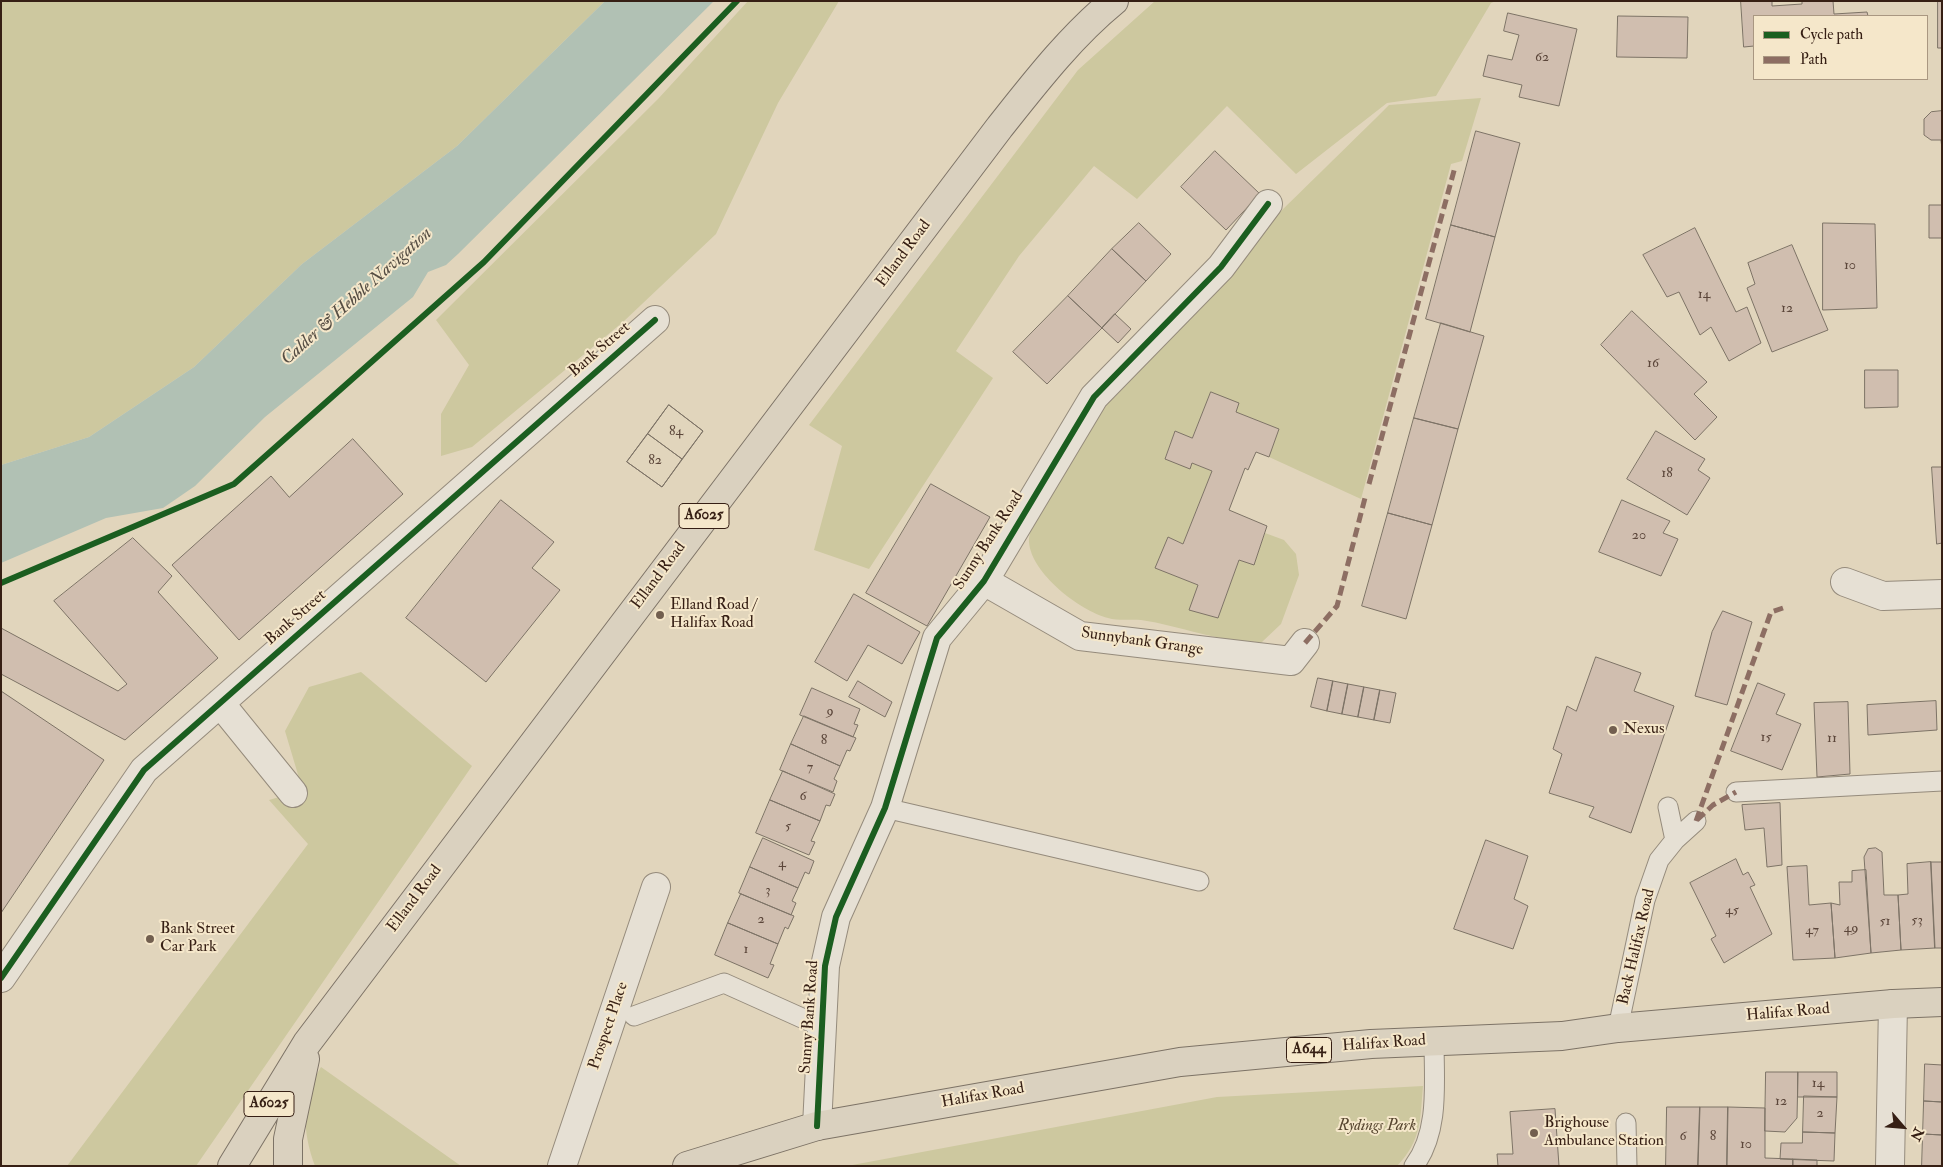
<!DOCTYPE html>
<style>
body{margin:0}
#map{position:relative;width:1943px;height:1167px;overflow:hidden;background:#e1d5bc;font-family:"IM FELL Double Pica",serif}
canvas{display:block}
.frame{position:absolute;inset:0;border:2px solid #361f14;pointer-events:none}
.legend{position:absolute;left:1753px;top:15px;width:175px;height:65px;box-sizing:border-box;background:#f5e7ca;border:1px solid #a99781;margin:0;padding:6px 9px;list-style:none;font-size:15px;color:#361f14}
.legend li{display:flex;align-items:center;gap:10px;height:25px}
.legend b{width:25px;border:1px solid #a99781}
.north{position:absolute;left:1878px;top:1102px;width:50px;height:50px;-webkit-text-stroke:4px #f5e7ca;paint-order:stroke;rotate:117deg;font-size:14px;font-weight:700;line-height:20px;text-align:center;color:#361f14}
.north::after{content:'';display:block;margin:auto;width:18px;height:22px;background:#361f14;clip-path:polygon(50% 0,100% 100%,50% 72%,0 100%)}
</style>
<div id="map">
<canvas width="1943" height="1167"></canvas>
<div class="frame"></div>
<ul class="legend">
<li><b style="height:6px;background:#1b5e20"></b>Cycle path</li>
<li><b style="height:6px;background:#8d6e63"></b>Path</li>
</ul>
<div class="north">N</div>
</div>
<script>
const ctx = document.querySelector('canvas').getContext('2d');
ctx.lineJoin = 'round';
function paint(path, color) { ctx.fillStyle = color; ctx.fill(path, 'evenodd'); }
function stroke(path, color, width, dash) { ctx.strokeStyle = color; ctx.lineWidth = width; ctx.lineCap = dash ? 'butt' : 'round'; ctx.setLineDash(dash || []); ctx.stroke(path); }
function write(font, color, halo, rows, align = 'center') {
  ctx.font = font + ' "IM FELL Double Pica",serif'; ctx.lineWidth = 4; ctx.setLineDash([]); ctx.textBaseline = 'middle'; ctx.strokeStyle = halo; ctx.fillStyle = color; for (const [text, x, y, turn = 0] of rows) {
    ctx.save(); ctx.translate(x, y); ctx.rotate((+turn || 0) * Math.PI / 180); ctx.textAlign = isNaN(turn) ? turn : align; if (halo) ctx.strokeText(text, 0, 0); ctx.fillText(text, 0, 0); ctx.restore();
  }
}
paint(new Path2D(`
 M1,1h604l-148,145 -155,118 -108,103 -105,70 -88,28z
 M748,1h91l-61,102 -62,131 -93,88 -151,125 -31,9v-42l28,-49 -33,-45 222,-221z
 M1155,1h341l-5,2 -55,93 -49,7 -91,71 -69,-68 -90,93 -43,-33 -75,90 -63,95 37,27 -124,191 -55,-19 28,-104 -33,-21 269,-355z
 M1481,98l-19,63 -11,3 -90,335 -92,-42 10,-28 -43,-17 -25,-20 -19,46 -17,-7 -10,27 27,5 20,8 -29,73 -15,-7 -12,31 42,17 -8,25 28,8 21,-58 15,4 11,-31 19,7 12,14 3,21 -18,49 -19,18c-42,1 -80,-16 -121,-22 -10,-1 -23,1 -33,-2 -28,-7 -77,-45 -79,-76 -1,-15 17,-45 25,-58 86,-146 216,-260 335,-379z
 M361,672l111,94 -276,400h-129l241,-322 -39,-44 24,-7 6,-15 -14,-47 24,-44z
 M321,1067l140,99h-146c-13,-35 -14,-67 6,-99z
 M1423,1086c-3,33 -1,54 -26,80h-550l370,-69z`), '#cdc89f');
paint(new Path2D(`
 M605,1h109l-256,253 -12,11 -18,7 -15,25 -148,120 -70,69 -32,22 -57,10 -105,45v-98l88,-28 105,-70 108,-103 155,-118z`), '#b1c1b4');
const building = new Path2D(`
 M1741,1h31v5l30,-2v-3h31l1,13 33,-2 1,4h-114v30l-10,1z
 M1938,1h4v47h-4z
 M1508,13l69,16 -18,77 -40,-9 3,-12 -39,-9 5,-21 24,5 7,-25 -15,-4z
 M1618,16l70,1 -1,41 -70,-1z
 M1942,111v38l-1,-9h-10l-7,-5v-16l7,-7z
 M1476,131l44,12 -25,94 -44,-12z
 M1215,151l45,43 -34,36 -45,-43z
 M1942,155v83h-13v-33h13z
 M1139,223l32,31 -25,27 -34,-32z
 M1823,223l52,1 2,84 -54,2z
 M1451,225l44,12 -25,95 -44,-13z
 M1695,228l41,84 11,-5 14,36 -32,18 -18,-34 -11,8 -21,-43 -12,5 -24,-42z
 M1792,245l36,85 -56,22 -25,-64 8,-4 -7,-21z
 M1112,249l34,32 -44,47 -34,-32z
 M1068,296l34,32 -55,56 -34,-32z
 M1632,311l75,71 -13,12 23,23 -22,23 -94,-95z
 M1115,314l16,15 -13,14 -16,-15z
 M1441,323l43,13 -26,93 -44,-11z
 M1865,370h33v37l-33,1z
 M1211,392l28,11 -3,9 43,17 -10,28 -13,-5 -8,18 -3,-2 -16,42 38,16 -13,39 -15,-5 -21,58 -29,-8 9,-25 -43,-17 13,-31 15,7 29,-73 -20,-8 -2,6 -25,-10 10,-28 17,7z
 M669,405l34,26 -41,56 -35,-25z
 M669,405l34,26 -21,28 -34,-25z
 M1414,418l44,11 -26,96 -44,-12z
 M1656,431l49,28 -7,11 12,8 -23,37 -60,-36z
 M648,434l34,25 -20,28 -35,-25z
 M353,439l50,55 -164,146 -67,-75 99,-89 18,21z
 M1932,467h10v76l-5,1z
 M931,484l59,33 -63,109 -61,-33z
 M501,500l53,42 -22,26 28,22 -74,92 -80,-64z
 M1622,500l48,21 -7,12 15,6 -17,37 -62,-24z
 M1388,513l44,12 -26,94 -44,-13z
 M133,538l39,38 -14,16 60,66 -93,82 -124,-66v-46l117,63 9,-7 -73,-83z
 M854,594l66,38 -18,32 -34,-19 -21,36 -32,-19z
 M1723,611l29,11 -25,83 -32,-9 17,-64z
 M1596,657l45,16 -7,18 40,15 -43,127 -42,-16 5,-10 -45,-14 13,-39 -9,-5 14,-43 9,5z
 M1318,678l15,3 -6,30 -16,-4z
 M858,681l34,21 -7,15 -36,-20z
 M1333,681l15,3 -6,30 -15,-3z
 M1758,683l27,11 -9,20 25,10 -19,46 -51,-19z
 M1348,684l16,3 -6,30 -16,-3z
 M1364,687l16,3 -6,30 -16,-3z
 M812,688l48,21 -6,15 4,1 -5,12 -53,-22z
 M1380,690l16,3 -6,30 -16,-3z
 M1,691l103,69 -103,153z
 M1936,701l1,29 -69,5 -1,-30z
 M1848,702l2,72 -33,3 -3,-74z
 M804,716l52,22 -6,13 -3,-1 -7,16 -49,-22z
 M791,744l49,22 -6,13 3,2 -4,11 -53,-22z
 M783,771l52,23 -5,12 -4,-1 -6,16 -50,-21z
 M770,800l50,21 -9,20 4,1 -6,13 -53,-22z
 M1780,803l2,62 -15,2 -3,-39 -19,2 -3,-25z
 M763,838l51,23 -5,13 -4,-2 -7,16 -48,-21z
 M1486,840l42,16 -14,43 14,7 -15,43 -59,-20z
 M1876,848l6,4 2,43h14l3,55 -30,3 -7,-96 4,-8z
 M1736,859l7,16 5,-3 7,13 -5,2 22,47 -48,29 -13,-24 5,-3 -26,-53z
 M1931,862h11v86h-7z
 M1931,862l4,86 -34,2 -3,-55 10,-1 -1,-30z
 M1807,866l2,39 22,-2 4,55 -42,2 -6,-93z
 M750,867l48,21 -6,13 4,2 -5,12 -52,-22z
 M1866,870l5,83 -36,5 -4,-55 9,2 -1,-23h13v-11z
 M741,894l53,22 -6,13 -3,-2 -7,17 -50,-21z
 M728,923l50,21 -8,20 4,1 -6,13 -53,-23z
 M1925,1064l17,1v37l-18,-1z
 M1766,1072h32l-1,46 -12,14 -20,-1z
 M1798,1072h39v25h-39z
 M1804,1096l33,1 -2,36 -32,-1z
 M1924,1101l18,1v33l-19,-1z
 M1667,1107h33l-2,59h-32z
 M1700,1107h28l-1,59h-29z
 M1728,1107l37,1v50l28,1v7h-66z
 M1555,1109l4,57h-61l-1,-12h16l-3,-42z
 M1803,1132l32,1 -1,28 -54,-2 1,-16h21z
 M1923,1134l19,1v31h-20z
 M1793,1159l24,1v6h-24z`);
paint(building, '#d0beaf');
stroke(building, '#7d7366', 1);
const lane = new Path2D(`
 M1736,792l206,-11
 M1668,807l7,33
 M885,808l314,73
 M634,1016l90,-33 98,44
 M1618,1028l27,-128 14,-40 16,-20 21,-19
 M1626,1123l1,43
 M1414,1166c26,-35 20,-84 20,-125`);
const street = new Path2D(`
 M984,581l96,55 211,25 14,-18
 M1845,582l38,14 59,-2
 M220,703l73,90
 M1,978l143,-208 511,-450
 M817,1126l8,-160 11,-49 49,-109 52,-170 47,-57 110,-184 127,-130 47,-63
 M562,1166l94,-279
 M1890,1166l3,-162`);
const primary = new Path2D(`
 M232,1166l75,-123 692,-915c35,-44 71,-91 115,-127
 M288,1166v-27l17,-80
 M687,1166l130,-40 363,-64 191,-18 191,-8 56,-8 275,-24 49,-2`);
stroke(lane, '#958b7c', 21);
stroke(street, '#958b7c', 30);
stroke(primary, '#7d7366', 30);
stroke(lane, '#e6e0d4', 19);
stroke(street, '#e6e0d4', 28);
stroke(primary, '#dad1bf', 28);
stroke(new Path2D(`
 M1369,484l86,-317
 M1305,643l32,-37 28,-108
 M1697,820l16,-15 23,-13
 M1696,821l75,-209 12,-4`), '#8d6e63', 5, [10, 5]);
stroke(new Path2D(`
 M1,583l233,-99 250,-222 253,-261
 M1,978l143,-208 511,-450
 M817,1126l8,-160 11,-49 49,-109 52,-170 47,-57 110,-184 127,-130 47,-63`), '#1b5e20', 6);
for (const [x, y, r, color] of [
 [660,615,5,"#725f4f"],
 [1613,730,5,"#725f4f"],
 [150,939,5,"#725f4f"],
 [1534,1133,5,"#725f4f"]
]) { const dot = new Path2D(); dot.arc(x, y, r, 0, 2 * Math.PI); ctx.fillStyle = color; ctx.fill(dot); stroke(dot, '#f5e7ca', 2); }
write('14px', '#5c473b', null, [
 ["62",1542,58],
 ["10",1850,266],
 ["14",1704,295],
 ["12",1787,309],
 ["16",1653,364],
 ["84",676,432],
 ["82",655,461],
 ["18",1667,474],
 ["20",1639,536],
 ["9",830,712],
 ["15",1766,738],
 ["11",1832,739],
 ["8",824,741],
 ["7",810,768],
 ["6",803,797],
 ["5",788,827],
 ["4",782,864],
 ["3",768,891],
 ["45",1732,911],
 ["2",761,920],
 ["53",1917,921],
 ["51",1885,922],
 ["49",1851,929],
 ["47",1812,931],
 ["1",746,950],
 ["14",1818,1084],
 ["12",1781,1102],
 ["2",1820,1114],
 ["6",1683,1137],
 ["8",1713,1137],
 ["10",1746,1145]
]);
for (const [x, y, w] of [
 [704,516,50],
 [1309,1050,45],
 [269,1104,50]
]) { const box = new Path2D(); box.roundRect(x - w / 2, y - 12.5, w, 25, 4); ctx.fillStyle = '#f5e7ca'; ctx.fill(box); stroke(box, '#361f14', 1); }
write('bold 15px', '#361f14', null, [
 ["A6025",704,516],
 ["A644",1309,1050],
 ["A6025",269,1104]
]);
write('16px', '#361f14', '#f5e7ca', [
 ["Elland Road",904,254,-53],
 ["Bank Street",600,350,-41],
 ["Sunny Bank Road",989,541,-57],
 ["Elland Road",659,576,-53],
 ["Bank Street",296,618,-41],
 ["Sunnybank Grange",1142,642,8],
 ["Elland Road",415,899,-53],
 ["Back Halifax Road",1637,947,-77],
 ["Halifax Road",1788,1013,-5],
 ["Sunny Bank Road",810,1017,-86],
 ["Prospect Place",609,1026,-71],
 ["Halifax Road",1384,1044,-4],
 ["Halifax Road",983,1096,-10]
]);
write('16px', '#361f14', '#f5e7ca', [
 ["Elland Road /",670,606],
 ["Halifax Road",670,624],
 ["Nexus",1623,730],
 ["Bank Street",160,930],
 ["Car Park",160,948],
 ["Brighouse",1544,1124],
 ["Ambulance Station",1544,1142]
], 'left');
write('italic 16px', '#584731', '#f5e7ca', [
 ["Rydings Park",1377,1127]
]);
write('italic 18px', '#554d43', '#f5e7ca', [
 ["Calder & Hebble Navigation",357,297,-42]
]);
</script>
